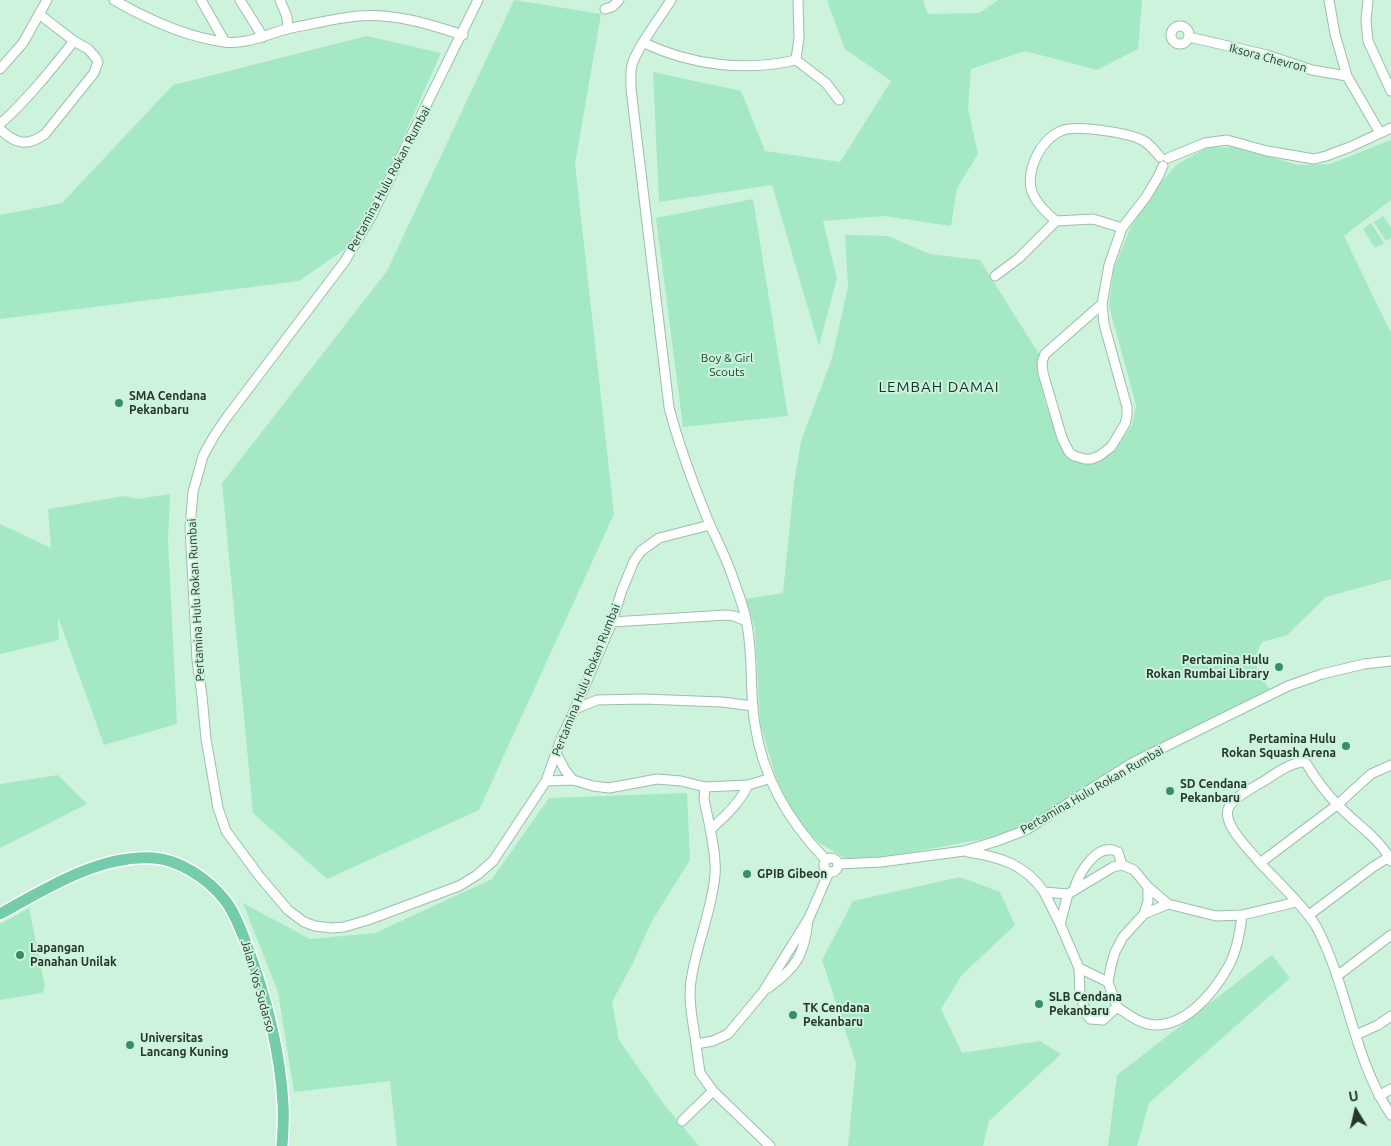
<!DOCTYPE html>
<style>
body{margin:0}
#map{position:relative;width:1391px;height:1146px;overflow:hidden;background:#cdf3dd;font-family:Ubuntu,sans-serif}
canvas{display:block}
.north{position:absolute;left:1331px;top:1086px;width:50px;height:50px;-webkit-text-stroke:4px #cdf3dd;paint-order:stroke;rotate:351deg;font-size:14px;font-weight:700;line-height:20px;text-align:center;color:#26352d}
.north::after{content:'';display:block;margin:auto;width:18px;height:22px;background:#26352d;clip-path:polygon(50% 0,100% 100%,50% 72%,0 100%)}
</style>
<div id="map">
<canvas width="1391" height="1146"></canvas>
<div class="north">U</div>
</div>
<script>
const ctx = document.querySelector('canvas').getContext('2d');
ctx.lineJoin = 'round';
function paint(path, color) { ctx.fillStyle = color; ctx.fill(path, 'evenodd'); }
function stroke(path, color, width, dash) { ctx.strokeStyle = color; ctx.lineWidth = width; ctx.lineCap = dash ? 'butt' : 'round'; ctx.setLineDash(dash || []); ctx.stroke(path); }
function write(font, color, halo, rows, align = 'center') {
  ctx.font = font + ' Ubuntu,sans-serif'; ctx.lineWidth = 4; ctx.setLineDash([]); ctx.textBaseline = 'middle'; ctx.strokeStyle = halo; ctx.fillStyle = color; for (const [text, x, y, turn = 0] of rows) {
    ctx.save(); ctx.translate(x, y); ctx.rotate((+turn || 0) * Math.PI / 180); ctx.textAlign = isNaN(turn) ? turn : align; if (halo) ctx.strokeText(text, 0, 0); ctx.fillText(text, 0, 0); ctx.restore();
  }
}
paint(new Path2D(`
 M514,0l87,14 -26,150 39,350 -135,296 -152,69 -74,-66 -31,-330 165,-212z
 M827,0h96l5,14 51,-1 19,-13h144l-4,49 -41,21 -72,-19 -54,18 -3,40 10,45 -21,34 -6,38 -67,-10 -61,5 14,57 -18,68 -47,-161 -113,17 -6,-130 88,19 24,60 75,11 51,-81 -46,-32z
 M367,36l74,17 -84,188 -58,40 -299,38v-104l62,-12 111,-118z
 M1391,140v60l-47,36 47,97v246l-65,18 -39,38 -25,7c-13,23 -3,30 9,50l-244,133 -28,11 -117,22h-37l-27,-16 -26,-26 -17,-42 -15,-51 -5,-94 -9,-30 37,-6 11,-110 7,-42 31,-83 16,-71 -3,-52 43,1 42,18 50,6 59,94 6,49 22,51 25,8 23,-11 17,-26 4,-20 -27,-99 5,-38 16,-39 18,-31 28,-33 30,-17 28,-1 64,18 32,-1z
 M753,199l35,217 -105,11 -27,-209z
 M1383,216l8,12v10l-5,3 -12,-19z
 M1371,223l13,20 -9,5 -12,-19z
 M170,494l-2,45 9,185 -73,21 -46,-128 1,23 -59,14v-130l51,24 -3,-39 77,-13 13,3z
 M58,775l29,29 -87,44v-64z
 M687,793l3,67 -38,61 -20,44 -20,37 7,38 44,63 36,43h-302l-7,-65 -96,11 -16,-100 -35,-89 67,36 65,-6 117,-54 57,-81z
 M960,877l40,15 15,33 -54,51 -20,33 21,44 78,-12 21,13 -72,67 -6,25h-135l8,-83 -34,-103 31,-59z
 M29,908l16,78 -3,7 -42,7v-76z
 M1272,955l18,23 -141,125 -12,43h-29l9,-71z`), '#a5e9c4');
const minor = new Path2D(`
 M114,0c33,19 72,37 110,42 24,3 45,-9 67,-14 22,-4 45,-10 67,-12 36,-3 71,8 105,19
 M201,0l24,42
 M240,0l23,37
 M280,0l7,17 1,12
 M478,0l-107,217 -26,44 -118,156 -13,19 -11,20 -10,36 -3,35 7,133 5,36 4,43 12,69 8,23 34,46 28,33 16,12 11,4 17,2 12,-1 24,-7 91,-34 18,-11 16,-14 53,-80 15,-42 14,-30 37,-87 10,-32 12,-29 7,-10 18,-13 51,-13
 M671,0c-10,16 -35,49 -39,65 -2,8 -1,16 -1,24l38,318c10,40 25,79 41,118 9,19 19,39 25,59 4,11 9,24 11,36 8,34 3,71 9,105 8,54 34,97 71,135
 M1329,0l6,34 12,42 33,57
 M1368,0l-2,20 2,21 23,50
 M605,9l7,-2 7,-7
 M1171 35a9 9 0 1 1 18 0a9 9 0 1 1-18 0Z
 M1189,37l78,18 45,15 35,6
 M644,43c47,22 101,29 152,17l3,-23 -1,-37
 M796,60l30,23 13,17
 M0,69l23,-26 24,-43
 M0,124c28,-25 51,-54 74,-83
 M0,129c15,15 27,18 45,5l49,-61 4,-11 -2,-4 -8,-9 -14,-8 -35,-27
 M1168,158l37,-15 22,-3 40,11 47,8 12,-3 24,-9 41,-19
 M1122,228l-29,-9 -37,2c-25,-21 -33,-36 -19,-66 5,-10 14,-20 24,-24 14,-7 65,2 79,8 8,3 14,11 20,18
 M995,276l24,-18 37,-37
 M1102,304l-57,50 -3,8 1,11 19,65 7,14 5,4 11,3h6l8,-3 12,-9 14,-23 2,-8v-9l-23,-83 -2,-20 7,-39 13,-37 24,-31 12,-20 5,-11
 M612,622l114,-7 8,1 12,5
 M575,709l22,-9 46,-1 79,3 31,4
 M556,753l9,17 8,10
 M1391,765l-20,9 -34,31 -77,58c-9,-12 -40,-40 -31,-56 5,-10 25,-20 35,-26 11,-7 24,-17 38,-19l4,1c9,15 19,29 31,41 17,19 43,34 54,57
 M546,781l27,-1 20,6 16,2 48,-9 24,2 24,6 43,-2 20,-6
 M705,787l-1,12c4,20 13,56 11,76 -3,34 -17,66 -23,100 -5,23 1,46 4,69l17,-3 15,-7 35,-42 46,-74 20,-46
 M710,830c15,-14 29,-26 38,-45
 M968,852c32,5 57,12 76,40l24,2 45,-27 9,-2 12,5 14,17 20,17 48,12 26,-1 54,-13
 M824 865a7 7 0 1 1 14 0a7 7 0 1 1-14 0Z
 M1260,863c17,18 44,43 56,63 32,60 37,132 75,189
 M839,864l42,-2 83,-11 33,-10 29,-11 106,-67 156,-77 34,-12 42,-10 27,-3
 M1148,887v14l-4,13 -21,23 -8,15 -4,14 -3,16 9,25c9,6 20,15 31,17 34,7 65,-30 80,-57 9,-15 12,-35 14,-52
 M1074,890c5,-17 23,-49 44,-38l4,13
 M1044,892l16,32 19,44 1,27 7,20 3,4 13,1 14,-13
 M1144,914l24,-10
 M1309,915l64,-48 16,-10
 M1060,924l8,-30
 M1079,968l29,14
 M1337,976l54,-41
 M768,988c28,-20 36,-32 40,-67
 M1356,1035l22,-10 13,-9
 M696,1044l4,29 13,18 57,55
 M1379,1096l12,-7
 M682,1121l31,-30`);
const major = new Path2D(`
 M0,914c45,-25 100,-60 154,-56 26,2 54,21 70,41 10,12 16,29 22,44 19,50 34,107 37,161 1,14 0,28 -1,42`);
stroke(minor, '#9bbfab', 11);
stroke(major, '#fff', 14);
stroke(minor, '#fff', 9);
stroke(major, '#74ccaa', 11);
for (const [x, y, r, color] of [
 [119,403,5,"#359066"],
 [1279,667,5,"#359066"],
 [1346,746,5,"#359066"],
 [1170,791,5,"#359066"],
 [747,874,5,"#359066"],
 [20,955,5,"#359066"],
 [1039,1004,5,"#359066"],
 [793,1015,5,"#359066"],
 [130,1045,5,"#359066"]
]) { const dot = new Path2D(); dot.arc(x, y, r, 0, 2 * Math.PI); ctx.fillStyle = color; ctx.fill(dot); stroke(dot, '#cdf3dd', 2); }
write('12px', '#26352d', '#cdf3dd', [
 ["Iksora Chevron",1268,58,15],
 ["Pertamina Hulu Rokan Rumbai",389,179,-62],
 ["Pertamina Hulu Rokan Rumbai",196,600,-93],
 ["Pertamina Hulu Rokan Rumbai",586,680,-68],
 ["Pertamina Hulu Rokan Rumbai",1092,790,-30],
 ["Jalan Yos Sudarso",258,986,74]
]);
write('12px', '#16412d', '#cdf3dd', [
 ["Boy & Girl",727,358],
 ["Scouts",727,372]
]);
write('bold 12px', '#26352d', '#cdf3dd', [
 ["SMA Cendana",129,396],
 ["Pekanbaru",129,410],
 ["Pertamina Hulu",1269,660,"right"],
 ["Rokan Rumbai Library",1269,674,"right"],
 ["Pertamina Hulu",1336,739,"right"],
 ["Rokan Squash Arena",1336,753,"right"],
 ["SD Cendana",1180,784],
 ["Pekanbaru",1180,798],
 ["GPIB Gibeon",757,874],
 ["Lapangan",30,948],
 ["Panahan Unilak",30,962],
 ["SLB Cendana",1049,997],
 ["Pekanbaru",1049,1011],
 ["TK Cendana",803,1008],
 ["Pekanbaru",803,1022],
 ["Universitas",140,1038],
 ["Lancang Kuning",140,1052]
], 'left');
ctx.letterSpacing = '1px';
write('15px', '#103122', '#cdf3dd', [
 ["LEMBAH DAMAI",939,387]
]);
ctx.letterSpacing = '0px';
</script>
